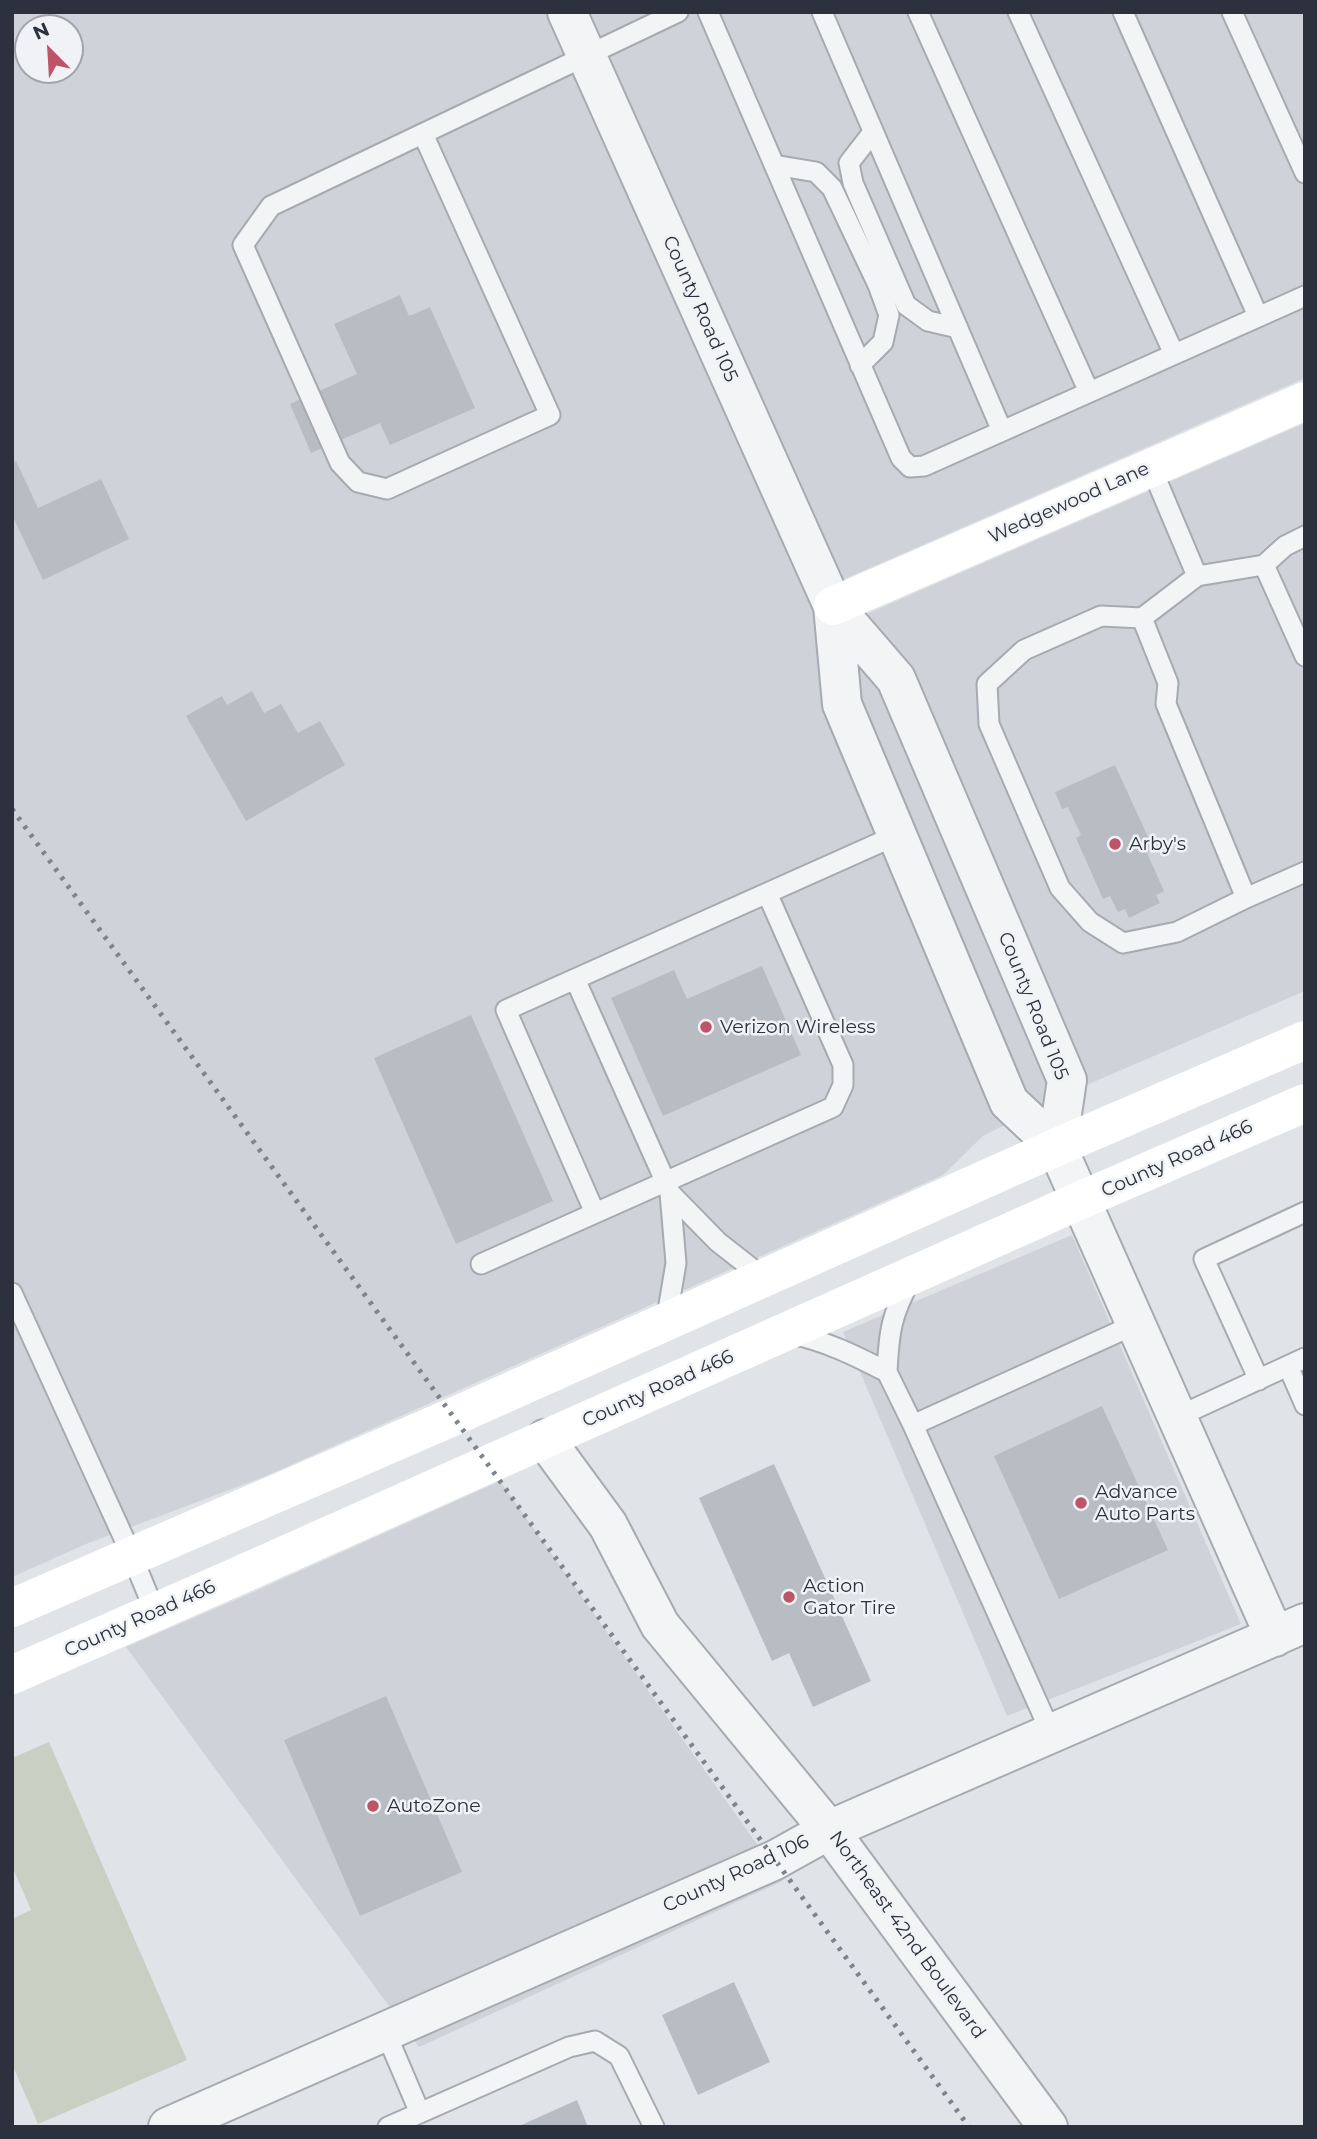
<!DOCTYPE html>
<style>
body{margin:0}
#map{position:relative;width:1317px;height:2139px;overflow:hidden;background:#e0e3e7;font-family:Montserrat,sans-serif}
canvas{display:block}
.frame{position:absolute;inset:0;border:14px solid #2b323d;pointer-events:none}
.north{position:absolute;left:14px;top:14px;width:70px;height:70px;box-sizing:border-box;background:#f0f2f5;border:2px solid #a1a5ab;border-radius:50%;rotate:336deg;font-size:19px;font-weight:700;line-height:28px;text-align:center;color:#2b323d}
.north::after{content:'';display:block;margin:auto;width:24px;height:32px;background:#be5468;clip-path:polygon(50% 0,100% 100%,50% 72%,0 100%)}
</style>
<div id="map">
<canvas width="1317" height="2139"></canvas>
<div class="frame"></div>
<div class="north">N</div>
</div>
<script>
const ctx = document.querySelector('canvas').getContext('2d');
ctx.lineJoin = 'round';
function paint(path, color) { ctx.fillStyle = color; ctx.fill(path, 'evenodd'); }
function stroke(path, color, width, dash) { ctx.strokeStyle = color; ctx.lineWidth = width; ctx.lineCap = dash ? 'butt' : 'round'; ctx.setLineDash(dash || []); ctx.stroke(path); }
function write(font, color, halo, rows, align = 'center') {
  ctx.font = font + ' Montserrat,sans-serif'; ctx.lineWidth = 5; ctx.setLineDash([]); ctx.textBaseline = 'middle'; ctx.strokeStyle = halo; ctx.fillStyle = color; for (const [text, x, y, turn = 0] of rows) {
    ctx.save(); ctx.translate(x, y); ctx.rotate((+turn || 0) * Math.PI / 180); ctx.textAlign = isNaN(turn) ? turn : align; if (halo) ctx.strokeText(text, 0, 0); ctx.fillText(text, 0, 0); ctx.restore();
  }
}
paint(new Path2D(`
 M12,12h1293v366l-497,217 17,37 480,-209v568l-244,105 -78,40 -40,39 -677,301 -180,68 -74,33zM28,28h42v42h-42z
 M1072,1235l169,389 -234,92 -164,-384z
 M500,1481l283,400 -364,166 -293,-400 123,-53z`), '#cfd3d9');
paint(new Path2D(`
 M49,1742l138,318 -149,64 -26,-60v-145l19,-9 -19,-44v-108z`), '#c7d0c3');
paint(new Path2D(`
 M400,295l9,21 21,-9 45,101 -85,37 -10,-22 -69,30 -21,-49 67,-30 -23,-50z
 M16,461l22,47 63,-29 28,60 -86,41 -31,-65v-52z
 M252,691l12,22 17,-9 17,29 22,-12 25,44 -99,56 -60,-105 36,-20 5,9z
 M1115,765l39,85 -7,3 17,38 -8,4 4,8 -31,15 -4,-9 -7,3 -8,-16 -7,3 -27,-61 5,-3 -13,-28 -6,2 -7,-17z
 M762,966l39,89 -138,61 -52,-118 63,-28 13,29z
 M471,1015l82,186 -97,43 -82,-186z
 M1102,1406l66,144 -109,49 -65,-143z
 M774,1464l97,217 -58,26 -24,-54 -17,8 -73,-163z
 M386,1696l76,176 -102,44 -76,-176z
 M734,1982l36,80 -72,33 -36,-80z
 M577,2100l11,27h-71z`), '#b8bdc4');
const lane = new Path2D(`
 M708,12l193,446 9,9 14,-1 381,-170
 M822,12l180,419
 M918,12l171,380
 M1018,12l156,342
 M1123,12l135,304
 M1232,12l73,161
 M873,132l-24,31 4,20 53,122 22,16 30,7
 M423,134l127,281 -163,74 -29,-7 -18,-19 -97,-218 28,-39 407,-194
 M774,165l42,7 16,16 46,97 11,30 -6,27 -23,23
 M1151,467l46,109
 M1305,536l-20,10 -21,19 -67,11 -55,42 26,65 -2,21 80,194 59,-26
 M1264,565l41,91
 M1142,618l-41,-2 -77,34 -37,34 2,40 71,164 30,34 33,21 54,-11 69,-34
 M575,979l-69,31 89,203
 M670,1192l-95,-213 322,-144
 M481,1264l352,-157 10,-22v-20l-76,-172
 M12,1293l120,263 23,56
 M666,1322l10,-59 -6,-70 48,49 46,36
 M791,1334c35,7 65,22 96,38 2,-40 4,-57 24,-93
 M1288,1366l17,39
 M887,1372l26,53 138,308
 M1259,1380l-55,-121 101,-47
 M1177,1417l128,-59
 M913,1425l223,-101
 M385,2031l35,82
 M388,2127l181,-80 26,-6 24,15 35,71`);
const street = new Path2D(`
 M567,12l266,594 63,73 171,401 -10,67
 M833,606l9,98 167,398 48,45 218,490
 M545,1439l63,86 52,100 169,205 219,297
 M168,2127l607,-267 54,-30 476,-207`);
stroke(lane, '#a6aab1', 23);
stroke(street, '#a6aab1', 42);
stroke(lane, '#f3f4f6', 19);
stroke(street, '#f3f4f6', 38);
stroke(new Path2D(`
 M833,606l472,-205
 M12,1608l443,-192 602,-269 248,-107
 M12,1675l228,-100 841,-375 224,-97`), '#fff', 38);
stroke(new Path2D(`
 M12,809l957,1318`), '#7c848f', 5, [3.5, 7]);
for (const [x, y, r, color] of [
 [1115,844,7,"#be5468"],
 [706,1027,7,"#be5468"],
 [1081,1503,7,"#be5468"],
 [789,1597,7,"#be5468"],
 [373,1806,7,"#be5468"]
]) { const dot = new Path2D(); dot.arc(x, y, r, 0, 2 * Math.PI); ctx.fillStyle = color; ctx.fill(dot); stroke(dot, '#f0f2f5', 2.5); }
write('19px', '#2b323d', '#f0f2f5', [
 ["County Road 105",700,309,66],
 ["Wedgewood Lane",1069,503,-24],
 ["County Road 105",1033,1006,68],
 ["County Road 466",1177,1159,-24],
 ["County Road 466",658,1389,-24],
 ["County Road 466",140,1619,-24],
 ["County Road 106",736,1874,-25],
 ["Northeast 42nd Boulevard",907,1935,54]
]);
write('19px', '#2b323d', '#f0f2f5', [
 ["Arby's",1129,844],
 ["Verizon Wireless",720,1027],
 ["Advance",1095,1492],
 ["Auto Parts",1095,1514],
 ["Action",803,1586],
 ["Gator Tire",803,1608],
 ["AutoZone",387,1806]
], 'left');
</script>
